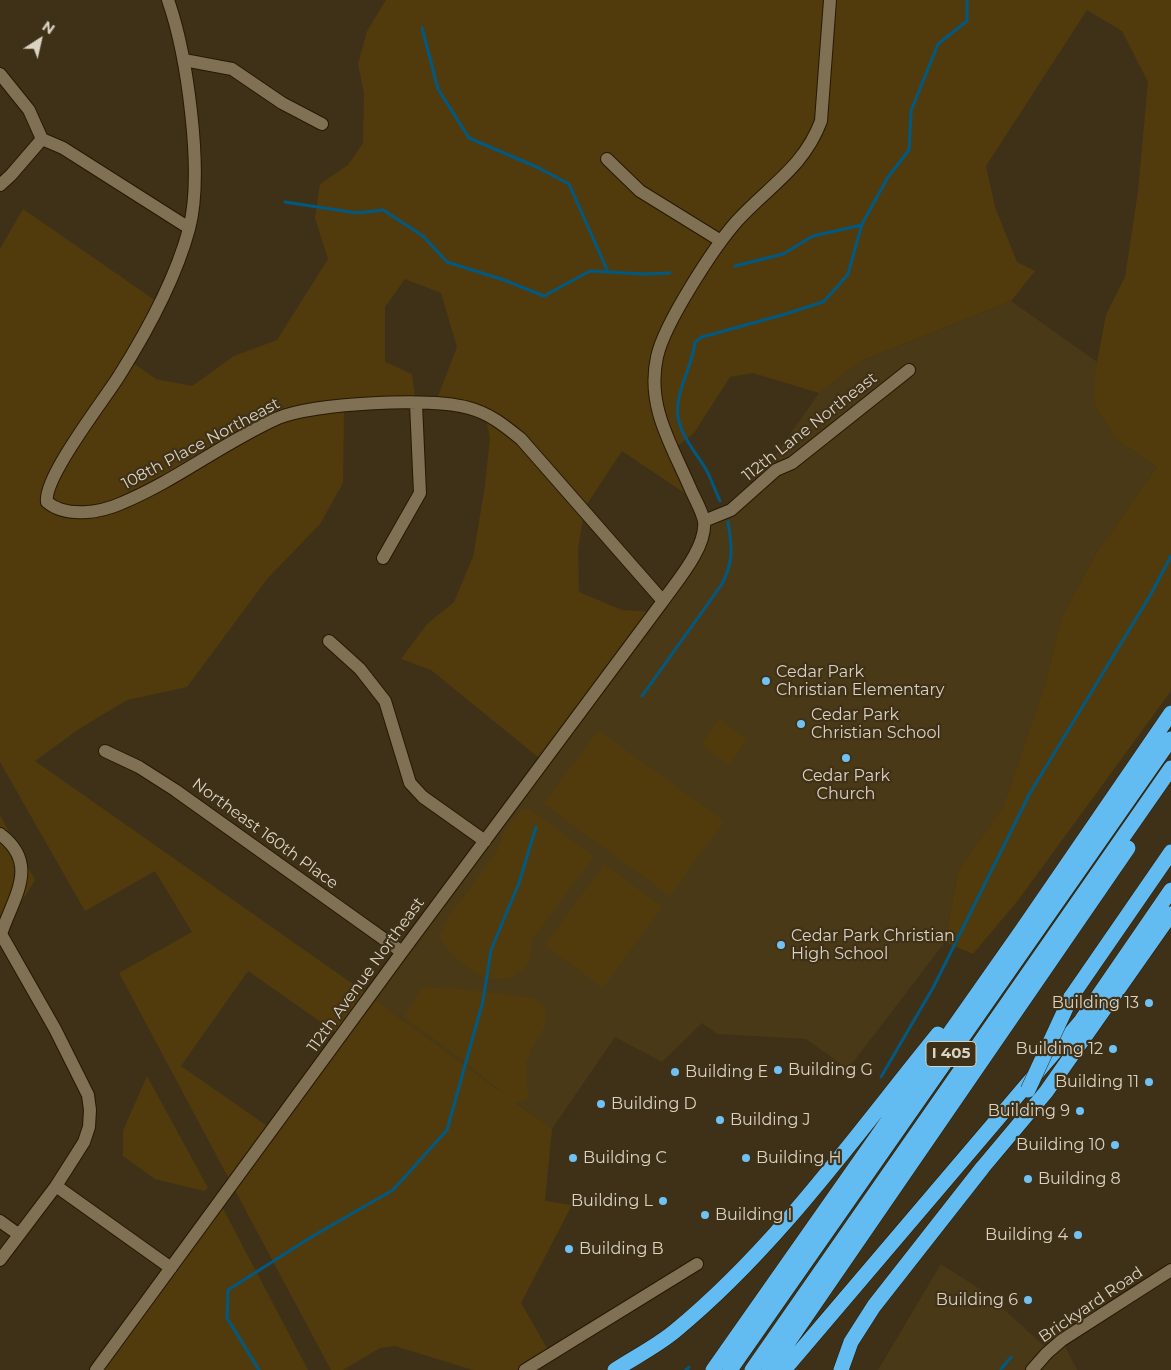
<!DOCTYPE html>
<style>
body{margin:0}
#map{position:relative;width:1171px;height:1370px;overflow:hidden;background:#3f3117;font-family:Montserrat,sans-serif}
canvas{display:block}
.north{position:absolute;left:15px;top:15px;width:50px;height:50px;-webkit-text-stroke:4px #3f3117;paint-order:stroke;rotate:35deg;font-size:14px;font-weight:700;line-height:20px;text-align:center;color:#dad2c3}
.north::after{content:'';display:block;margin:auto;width:18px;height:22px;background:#dad2c3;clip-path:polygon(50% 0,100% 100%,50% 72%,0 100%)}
</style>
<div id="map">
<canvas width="1171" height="1370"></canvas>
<div class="north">N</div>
</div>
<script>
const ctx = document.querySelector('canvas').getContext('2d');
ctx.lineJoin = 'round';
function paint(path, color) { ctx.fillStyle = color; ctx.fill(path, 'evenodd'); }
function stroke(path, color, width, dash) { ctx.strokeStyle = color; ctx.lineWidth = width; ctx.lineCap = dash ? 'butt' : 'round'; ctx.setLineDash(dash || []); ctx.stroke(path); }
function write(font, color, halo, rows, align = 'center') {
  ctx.font = font + ' Montserrat,sans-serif'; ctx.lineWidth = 4.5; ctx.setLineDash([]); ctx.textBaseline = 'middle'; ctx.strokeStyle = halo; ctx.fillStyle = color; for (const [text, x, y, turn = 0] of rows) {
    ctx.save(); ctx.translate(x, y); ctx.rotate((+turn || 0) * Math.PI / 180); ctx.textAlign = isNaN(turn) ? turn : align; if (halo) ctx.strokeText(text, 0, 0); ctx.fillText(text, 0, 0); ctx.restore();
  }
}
paint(new Path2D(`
 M1011,301l86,61 -3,43 21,33 42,29 -62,88 -34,64 -16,65 -42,123 -45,64 -13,71 -97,127 -42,-30 -89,-5 -15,-11 -40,39 -47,-25 -63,92 -182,-133 317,-429 17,-46 41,-22 74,-106 42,-32z
 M941,1264l45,29 59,54 17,-7 15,30h-199z`), '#4a3917');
paint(new Path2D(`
 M386,0h785v691l-152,208 -46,55 -28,-12 13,-71 45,-64 42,-123 16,-65 34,-64 62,-88 -42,-29 -21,-33 1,-32 11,-58 19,-38 13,-86 10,-109 -26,-51 -35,-21 -101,156 9,41 22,55 18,9 -24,30 -150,60 -42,32 -66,-20 -23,4 -36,56 -22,17 20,48 -70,-47 -37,56 -7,42 1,43 43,18 33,2 -111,150 -113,-92 -30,-11 26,-35 27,-22 19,-45 12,-71 5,-48 -6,-28 -50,-3 23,-60 -16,-54 -36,-14 -20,28v55l27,12 4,30 -72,6 -1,73 -23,41 -53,55 -80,108 -60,13 -48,29 -44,32 335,235 134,98 -42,-35 -58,-42 19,-30 39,2 71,9 12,9 1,18 -12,19 -8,20 2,35 -12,4 36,26 -7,72 27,4 -51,98 30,52 -26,15h-52l-78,-24 -15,2 -37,22h-12l-212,-397 73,-41 -37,-61 -70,40 -85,-149v-513l23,-40 133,92 -30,57 30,21 36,7 42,-30 43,-16 51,-81 -13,-41 5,-34 28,-19 15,-22 1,-49 -6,-30 9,-33zM248,971l93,65 -68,94 -92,-64z
 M719,719l28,20 -18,26 -28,-21z
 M598,730l126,91 -54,75 -126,-92z
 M529,809l65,47 -62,84c-1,9 -1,18 -6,26 -2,4 -8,7 -12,9 -28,16 -63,-17 -75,-39l7,-15 52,-72 6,-17 17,-22z
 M0,815l35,65 -35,56z
 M604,864l58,43 -59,81 -58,-43z
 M147,1076l61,112 -4,3 -49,-12 -32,-23v-25z
 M220,1203l88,167h-212z`), '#513b0d');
stroke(new Path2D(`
 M422,28l16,61 31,49 70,30 30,16 39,88
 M285,202l72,11 26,-3 40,26 24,26 57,18 40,16 46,-25 52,3 28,-1
 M735,266l48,-12 30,-18 49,-11
 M720,501c-4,-9 -8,-19 -12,-28 -12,-22 -34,-42 -30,-69 2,-22 15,-40 17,-62l7,-5 80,-22 41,-13 14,-15 11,-13 14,-50 26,-47 21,-27 2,-39 27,-67 29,-23v-21
 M642,696l80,-112c12,-24 10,-37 6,-62
 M881,1077l53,-91 96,-193 121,-199 20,-38
 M1001,1369l10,-12
 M259,1370l-32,-52 1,-28 85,-54 80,-46 54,-60 36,-129 8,-51 28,-67 17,-56
 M686,1370l3,-3`), '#005982', 3);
const minor = new Path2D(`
 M168,0c19,54 36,173 21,229 -13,48 -43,104 -70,147 -15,24 -76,102 -72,126 19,16 53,11 75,1 55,-23 102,-61 156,-85 37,-15 153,-21 191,-10 20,5 36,18 52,31l142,162
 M184,60l48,9 50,34 40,21
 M0,74l29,36 13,29
 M42,139l21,9 126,80
 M607,159l33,32 81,50
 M0,185l11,-10 31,-36
 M704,521l27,-11 45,-40 16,-7 117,-93
 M383,558l37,-65 -4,-89
 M329,641l31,28 25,32 25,82 13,14 62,44
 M105,751l34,16 36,23 227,162
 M0,834c40,30 14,62 1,100l54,95 33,66 2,15 -1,17 -5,15 -28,44 -56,74
 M56,1186l115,82
 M0,1221l18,13
 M96,1370l306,-418 261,-351c14,-20 44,-54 41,-80 -2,-10 -9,-22 -13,-31 -19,-45 -45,-83 -34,-133 7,-33 57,-110 80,-136 32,-35 67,-54 84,-100l9,-121
 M525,1370l172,-106
 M1032,1370l15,-17 15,-13 109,-70`);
const highway = new Path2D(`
 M1071,997l100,-145
 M615,1370c20,-13 42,-24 60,-39 102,-84 180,-195 263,-297
 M713,1370l309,-440 149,-217
 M730,1370l441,-631
 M752,1370l419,-602
 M769,1370l359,-522
 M784,1370l297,-349 90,-131
 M841,1370l10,-28 23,-36 109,-139 63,-75 125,-178`);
stroke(minor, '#261901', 14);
stroke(highway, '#261901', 16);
stroke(minor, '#807054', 12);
stroke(highway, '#62bbf1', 15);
const highwayBridge = new Path2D(`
 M1028,1090l43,-93`);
stroke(highwayBridge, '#261901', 16, []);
stroke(highwayBridge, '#62bbf1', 15);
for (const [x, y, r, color] of [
 [766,681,5,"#70c1f4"],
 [801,724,5,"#70c1f4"],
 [846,758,5,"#70c1f4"],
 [781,945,5,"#70c1f4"],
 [1149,1003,5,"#70c1f4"],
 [1113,1049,5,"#70c1f4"],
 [778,1070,5,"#70c1f4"],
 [675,1072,5,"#70c1f4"],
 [1149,1082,5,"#70c1f4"],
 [601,1104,5,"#70c1f4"],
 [1080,1111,5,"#70c1f4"],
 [720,1120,5,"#70c1f4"],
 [1115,1145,5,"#70c1f4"],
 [573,1158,5,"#70c1f4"],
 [746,1158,5,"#70c1f4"],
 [1028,1179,5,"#70c1f4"],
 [663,1201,5,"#70c1f4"],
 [705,1215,5,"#70c1f4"],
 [1078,1235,5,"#70c1f4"],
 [569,1249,5,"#70c1f4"],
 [1028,1300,5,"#70c1f4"]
]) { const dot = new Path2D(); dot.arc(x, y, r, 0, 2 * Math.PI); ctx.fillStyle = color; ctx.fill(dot); stroke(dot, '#3f3117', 2); }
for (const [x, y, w] of [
 [951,1054,50]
]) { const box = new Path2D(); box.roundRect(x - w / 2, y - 12.5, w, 25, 4); ctx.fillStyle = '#3f3117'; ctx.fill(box); stroke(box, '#dad2c3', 1); }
write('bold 15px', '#dad2c3', null, [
 ["I 405",951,1054]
]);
write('16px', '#dad2c3', '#3f3117', [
 ["112th Lane Northeast",810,427,-38],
 ["108th Place Northeast",201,444,-28],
 ["Northeast 160th Place",265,834,36],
 ["112th Avenue Northeast",366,975,-54],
 ["Brickyard Road",1091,1305,-34]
]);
write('16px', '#dad2c3', '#3f3117', [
 ["Cedar Park",776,672],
 ["Christian Elementary",776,690],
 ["Cedar Park",811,715],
 ["Christian School",811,733],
 ["Cedar Park",846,776,"center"],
 ["Church",846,794,"center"],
 ["Cedar Park Christian",791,936],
 ["High School",791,954],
 ["Building 13",1139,1003,"right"],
 ["Building 12",1103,1049,"right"],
 ["Building G",788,1070],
 ["Building E",685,1072],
 ["Building 11",1139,1082,"right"],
 ["Building D",611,1104],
 ["Building 9",1070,1111,"right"],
 ["Building J",730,1120],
 ["Building 10",1105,1145,"right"],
 ["Building C",583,1158],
 ["Building H",756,1158],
 ["Building 8",1038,1179],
 ["Building L",653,1201,"right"],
 ["Building I",715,1215],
 ["Building 4",1068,1235,"right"],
 ["Building B",579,1249],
 ["Building 6",1018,1300,"right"]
], 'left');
</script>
